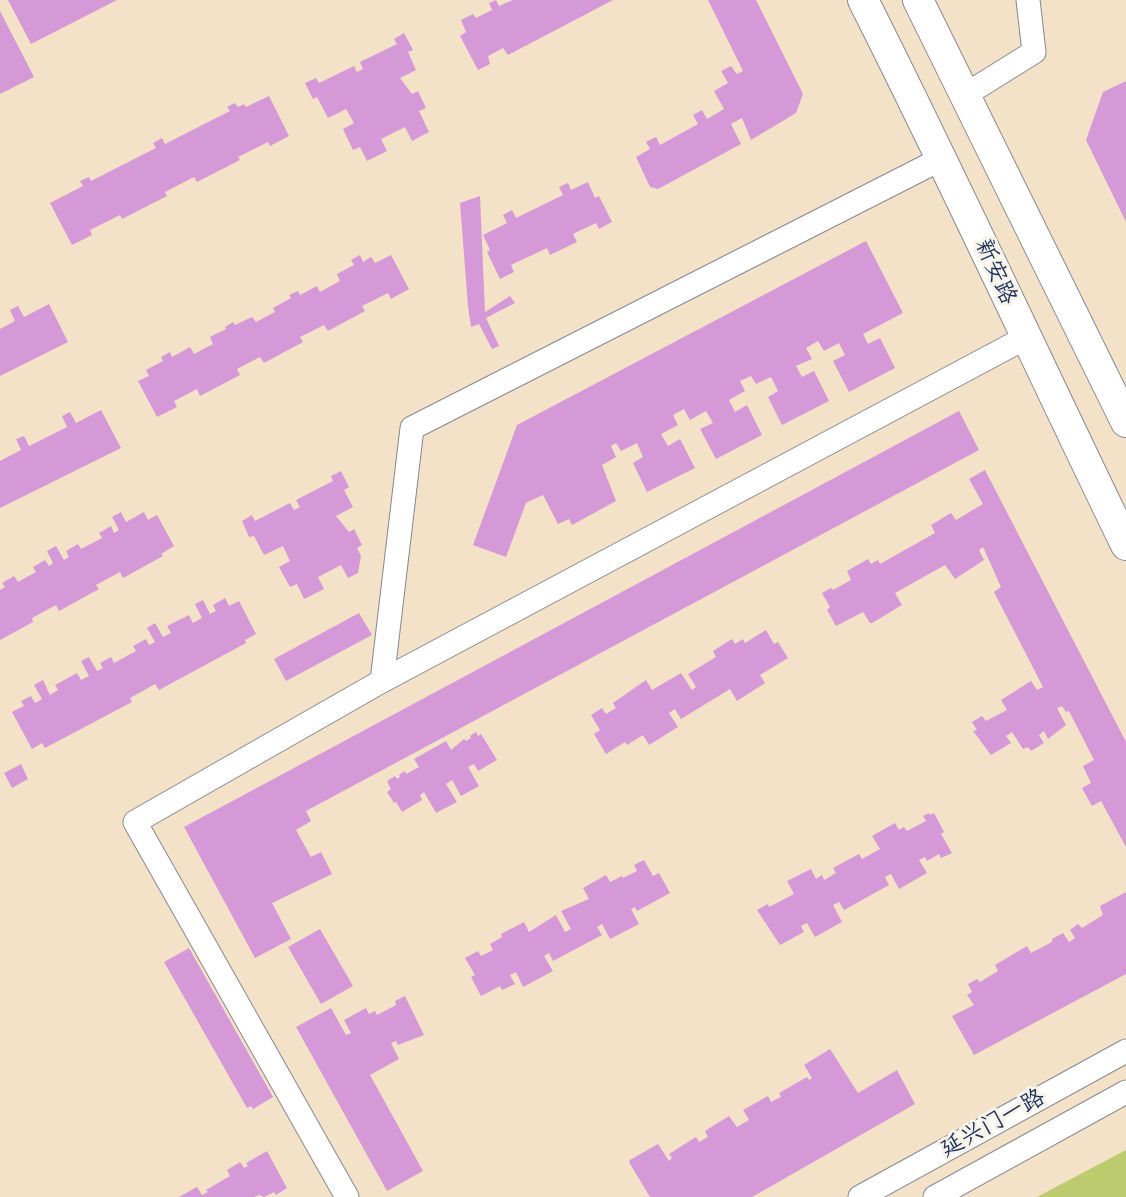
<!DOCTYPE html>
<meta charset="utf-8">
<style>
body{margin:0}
canvas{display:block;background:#f3e2c8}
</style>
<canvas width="1126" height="1197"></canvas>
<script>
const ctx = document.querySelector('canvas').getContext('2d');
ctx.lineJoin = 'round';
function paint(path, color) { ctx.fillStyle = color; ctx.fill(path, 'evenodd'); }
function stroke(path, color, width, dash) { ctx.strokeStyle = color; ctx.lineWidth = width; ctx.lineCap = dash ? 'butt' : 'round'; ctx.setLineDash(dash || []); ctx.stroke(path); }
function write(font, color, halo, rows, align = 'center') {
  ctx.font = font + ' Sriracha,"LXGW WenKai TC",sans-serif'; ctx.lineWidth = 6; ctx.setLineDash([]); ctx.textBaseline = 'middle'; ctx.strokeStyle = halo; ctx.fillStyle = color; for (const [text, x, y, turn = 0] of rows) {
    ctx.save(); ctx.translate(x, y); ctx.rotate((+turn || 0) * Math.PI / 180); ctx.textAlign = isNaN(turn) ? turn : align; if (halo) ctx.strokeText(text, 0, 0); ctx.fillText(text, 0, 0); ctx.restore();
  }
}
paint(new Path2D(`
 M1126,1150v47h-89z`), '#bbcb6e');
paint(new Path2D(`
 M8,0h109l-86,44z
 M496,0l3,6 14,-6h100l-105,55 -5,-7 -15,8 2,8 -12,6 -18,-34 6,-4 -5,-12 12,-6 3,4 16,-8 -3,-7z
 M708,0h48l47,94 -7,19 -45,27 -9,-22 -11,6 10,20 -83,45 -8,-2 -14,-30 14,-8 -4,-7 10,-5 4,8 38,-21 -5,-9 9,-5 5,9 17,-10 -10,-18 14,-8 -7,-12 10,-5 6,8 6,-3z
 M0,11l34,66 -34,17z
 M404,33l9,17 -5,2 8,18 -16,8 12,16 6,-3 8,17 -7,3 10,21 -17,9 -7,-14 -24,12 6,12 -20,10 -7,-14 -7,3 -10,-21 11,-6 -8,-14 -18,9 -11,-21 -4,2 -8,-16 11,-5 3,5 35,-17 3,6 6,-3 -3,-7 37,-18 -3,-5z
 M1126,81v141l-40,-82 17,-48z
 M269,96l20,40 -19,10 -2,-4 -30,15 2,3 -43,22 -3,-5 -29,15 2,4 -45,23 -2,-4 -30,15 2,5 -20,10 -22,-42 33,-17 -3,-5 9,-4 2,4 65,-33 -3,-5 9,-5 3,6 65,-33 -3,-4 8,-4 3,4 6,-3 2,3z
 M588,182l7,16 4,-2 13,26 -13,7 -3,-6 -23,11 4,8 -27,13 -3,-7 -36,17 3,7 -14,7 -13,-27 3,-2 -7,-15 24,-12 -4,-8 9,-5 4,8 47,-23 -4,-8 9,-4 3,7z
 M480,196l5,116 25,-16 5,7 -29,15 13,28 -7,3 -13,-25 -8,3 -3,-21 -8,-103z
 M866,241l37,72 -40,21 5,10 12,-6 15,30 -46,24 -16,-31 12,-6 -6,-12 -15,8 -6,-10 -12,7 6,11 -16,7 6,11 12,-6 15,30 -47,24 -14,-28 10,-6 -7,-14 -15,7 -5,-8 -11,5 5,10 -16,9 6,12 12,-7 15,30 -46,24 -16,-30 13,-6 -7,-12 -16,9 -6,-11 -11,6 5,10 -17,9 7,12 12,-7 15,29 -48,24 -14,-29 10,-6 -6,-14 -16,8 -5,-8 -5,3 5,11 -14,8 14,36 -44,24 -3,-6 -11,5 -15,-29 -17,8 -20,54 -33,-12 44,-120z
 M360,255l3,7 8,-5 4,6 16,-8 18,34 -18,10 -3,-6 -26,13 3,5 -37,20 -4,-6 -24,12 3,5 -39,21 -4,-6 -23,12 3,6 -40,21 -3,-7 -23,12 3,6 -20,10 -19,-36 11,-5 -3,-6 17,-9 -2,-4 9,-5 2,5 18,-10 4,7 19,-10 -3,-7 16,-8 -1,-2 8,-5 2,3 17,-8 4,5 19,-10 -2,-4 18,-10 -2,-3 9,-4 2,4 17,-9 3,6 20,-11 -3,-7 17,-9 -3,-5z
 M49,304l19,38 -68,34v-47l15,-8 -5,-11 8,-4 6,11z
 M101,410l20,38 -121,60v-47l21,-11 -5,-11 8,-3 5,10 38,-19 -5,-11 8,-4 6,11z
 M959,411l20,39 -673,361 5,10 -15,9 15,27 10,-5 11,22 -60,29 19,36 -36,19 -71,-131z
 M985,470l141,272v105l-25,-46 -9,5 -10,-18 9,-5 -8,-17 11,-6 -25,-49 -3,1 -4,-6 -5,2 9,17 -18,14 -4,-8 -5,4 5,8 -13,8 -3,-4 -5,2 -11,-17 -6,4 5,7 -20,12 -18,-24 4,-1 -5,-8 10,-6 4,5 21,-11 -6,-10 30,-19 6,9 6,-3 -49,-95 7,-5 -18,-40 -4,3 5,10 -29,19 -10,-14 -50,28 7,12 -30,18h-2l-7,-11 -27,14 -9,-16 3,-3 -8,-14 9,-5 2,2 18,-10 -4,-9 21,-12 3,5 7,-4 2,4 55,-31 -4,-8 20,-12 5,7 27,-16 -14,-25z
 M341,471l8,16 -5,3 9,17 -17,9 13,16 5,-3 8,16 -5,3 4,8 -3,17 -10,5 -7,-13 -23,12 6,12 -20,10 -7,-15 -7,3 -11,-20 11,-6 -7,-15 -19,9 -10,-19 -5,1 -7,-16 10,-6 3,6 35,-18 4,7 6,-3 -4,-7 37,-19 -2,-5z
 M121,512l5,10 18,-10 4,8 9,-5 17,31 -13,8 2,2 -40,22 -3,-6 -24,13 3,4 -40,22 -3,-6 -24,13 1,4 -33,18v-50l5,-3 -3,-4 12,-7 4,6 18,-10 -3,-5 12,-7 4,6 4,-3 -6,-12 9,-5 8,14 5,-3 -3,-6 12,-7 3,5 21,-11 -3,-5 12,-7 3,7 5,-3 -7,-13z
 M225,598l4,8 10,-5 17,33 -11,6 1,3 -87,47 -4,-6 -25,14 2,4 -87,46 -3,-5 -10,6 -20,-37 12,-6 -3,-5 10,-5 4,7 7,-4 -8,-14 9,-5 7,15 8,-5 -3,-5 22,-12 4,7 8,-4 -8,-15 8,-4 8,14 6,-3 -3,-5 11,-6 3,6 22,-12 -3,-5 13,-7 3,6 6,-3 -8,-14 8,-5 8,14 8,-4 -4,-7 22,-11 4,8 9,-5 -7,-14 8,-4 7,14 6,-3 -3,-6z
 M359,613l13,22 -86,46 -12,-22z
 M766,630l8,14 4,-2 10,16 -28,17 5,8 -28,18 -7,-12 -49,30 -6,-10 -6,4 9,14 -29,18 -6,-10 -16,10 -2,-3 -19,12 -12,-20 6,-4 -9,-15 11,-7 4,6 10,-6 -3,-5 33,-23 6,10 29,-17 11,17 4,-3 -8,-13 28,-17 -3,-6 19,-12 3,5 8,-5 2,4z
 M476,732l2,4 3,-2 16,26 -19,11 -4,-7 -6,3 11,19 -18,10 -9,-16 -6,4 11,18 -21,11 -12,-21 -4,3 2,5 -20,12 -6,-10 -2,1 -7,-11 4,-3 -4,-8 8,-5 2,3 3,-2 -1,-2 6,-4 1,3 13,-7 -5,-8 32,-18 5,9 13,-11 2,2 5,-3 -1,-2z
 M21,764l7,15 -16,9 -8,-15z
 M929,813l1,2 4,-2 10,19 -3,2 11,19 -11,5 -2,-4 -12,7 -2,-4 -6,3 8,13 -28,16 -8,-15 -6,3 4,8 -45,25 -5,-8 -6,3 9,17 -27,15 -8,-14 -6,3 3,6 -24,13 -23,-35 11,-6 1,3 25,-13 -7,-13 24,-12 5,10 6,-4 2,5 12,-7 -3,-5 26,-14 3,5 18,-10 -8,-13 23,-13 4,7 5,-3 3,4 19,-10 -3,-5z
 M644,860l9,16 6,-3 11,20 -33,18 -2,-4 -4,2 8,15 -29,15 -8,-15 -5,3 5,8 -49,26 -4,-8 -5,3 9,15 -30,16 -7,-15 -6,3 5,9 -13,6 -2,-4 -19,10 -10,-19 4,-2 -10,-17 13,-7 3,5 12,-6 -3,-6 12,-7 -1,-3 23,-12 5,10 27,-17 9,17 6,-3 -10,-18 28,-12 -6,-11 23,-13 4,7 12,-6 1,2 14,-7 -3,-6z
 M1126,892v82l-152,81 -22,-39 22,-11 -7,-10 5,-3 -4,-8 9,-5 3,3 18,-11 -3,-6 32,-19 4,7 21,-11v-3l11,-6 6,9 6,-4 -5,-8 8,-6 4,4 21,-13 -3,-9z
 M320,929l33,57 -32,18 -33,-57z
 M189,948l84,149 -20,12 -2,-3 -4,2 -83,-146z
 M405,996l19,39 -26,10 -2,-4 -5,2 8,16 -29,16 53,96 -36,20 -91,-164 35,-19 15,27 5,-2 -7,-13 22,-12 3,6 6,-3 2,4 19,-10 -1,-4z
 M830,1049l28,44 39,-23 18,34 -163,93h-102l-21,-35 1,-2 28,-16 11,17 3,-3 -3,-4 27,-17 3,5 9,-5 -3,-6 24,-15 8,11 12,-7 -6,-10 25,-14 3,6 10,-5 -2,-4 28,-16 2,3 3,-2 -8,-13z
 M267,1151l20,37 -11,7 -2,-3 -10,5 -5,-2 -5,2h-75l18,-10 5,8 6,-3 -2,-2 24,-14 -3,-6 13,-8 4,6 4,-2 -2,-3z`), '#d599d8');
const minor = new Path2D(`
 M965,95l69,-43 -6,-52
 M382,681l30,-253 531,-270
 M347,1197l-212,-375 247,-141 643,-343
 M860,1197l266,-146
 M935,1197l191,-105`);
const major = new Path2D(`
 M863,0c91,180 175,364 263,545
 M918,0l208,422`);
stroke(minor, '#878893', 25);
stroke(major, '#878893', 32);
stroke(minor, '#fff', 23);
stroke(major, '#fff', 30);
write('23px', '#1b2f5e', '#f7f3e8', [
 ["新安路",995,272,66],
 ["延兴门一路",993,1124,-29]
]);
</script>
